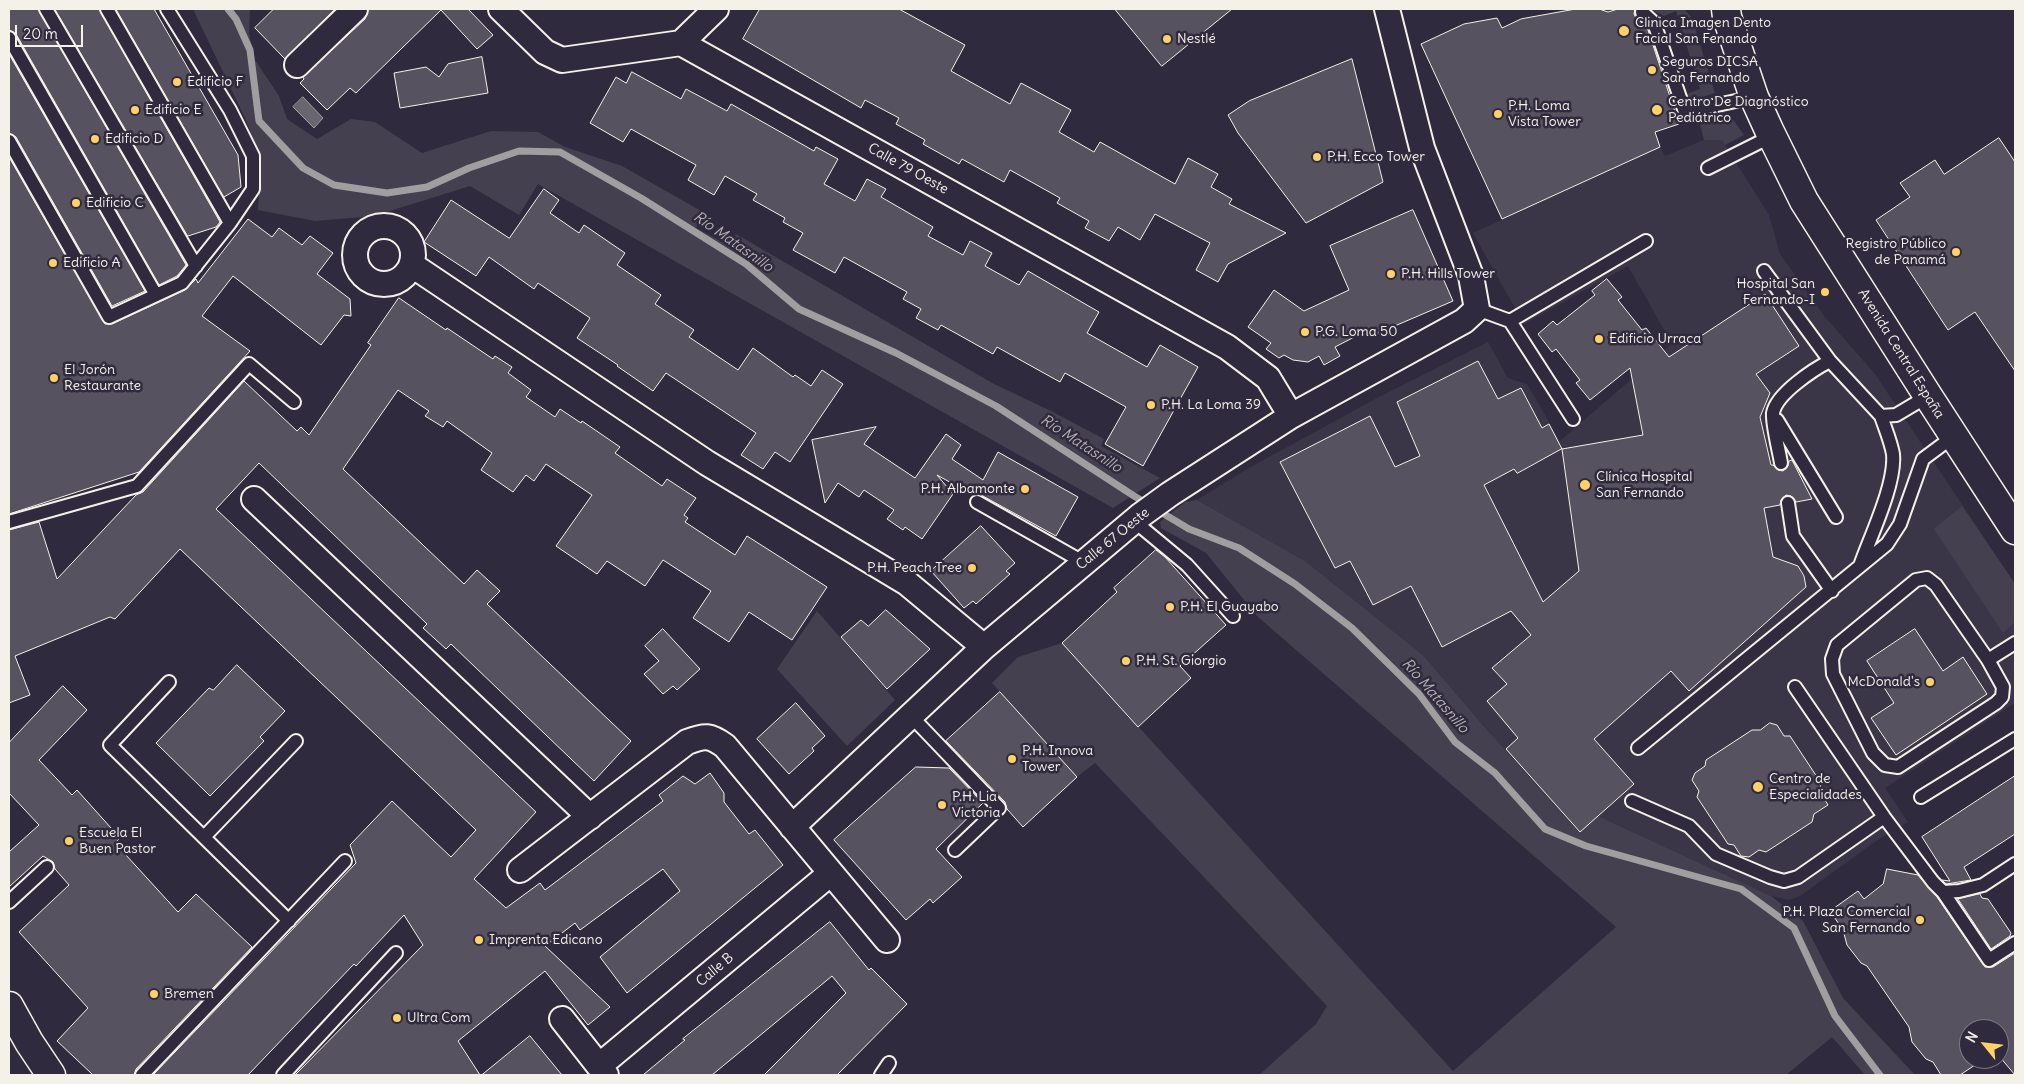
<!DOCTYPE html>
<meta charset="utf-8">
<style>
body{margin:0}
#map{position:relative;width:2024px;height:1084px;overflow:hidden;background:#2f2a3d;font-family:Delius,sans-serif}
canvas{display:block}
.frame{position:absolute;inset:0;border:10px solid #f4f1e8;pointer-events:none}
.north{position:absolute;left:1959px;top:1019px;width:50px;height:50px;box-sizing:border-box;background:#2f2a3d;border:1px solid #7e7a81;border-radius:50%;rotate:299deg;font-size:14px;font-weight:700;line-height:20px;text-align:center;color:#f4f1e8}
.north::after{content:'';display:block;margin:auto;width:18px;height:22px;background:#ffd166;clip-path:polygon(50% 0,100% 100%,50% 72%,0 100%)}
.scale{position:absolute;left:15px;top:25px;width:68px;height:22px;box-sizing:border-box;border:2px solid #f4f1e8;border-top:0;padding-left:6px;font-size:15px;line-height:18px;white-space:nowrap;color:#f4f1e8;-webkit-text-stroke:4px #2f2a3d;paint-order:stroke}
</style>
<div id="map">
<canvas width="2024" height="1084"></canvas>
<div class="frame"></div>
<div class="north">N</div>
<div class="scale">20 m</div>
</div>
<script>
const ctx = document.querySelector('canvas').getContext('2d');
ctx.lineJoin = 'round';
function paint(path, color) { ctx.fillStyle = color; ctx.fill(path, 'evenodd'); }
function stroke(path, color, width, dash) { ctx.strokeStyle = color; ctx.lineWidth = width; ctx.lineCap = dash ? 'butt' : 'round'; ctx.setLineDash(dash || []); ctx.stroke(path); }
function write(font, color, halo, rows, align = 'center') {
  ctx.font = font + ' Delius,sans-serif'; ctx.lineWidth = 5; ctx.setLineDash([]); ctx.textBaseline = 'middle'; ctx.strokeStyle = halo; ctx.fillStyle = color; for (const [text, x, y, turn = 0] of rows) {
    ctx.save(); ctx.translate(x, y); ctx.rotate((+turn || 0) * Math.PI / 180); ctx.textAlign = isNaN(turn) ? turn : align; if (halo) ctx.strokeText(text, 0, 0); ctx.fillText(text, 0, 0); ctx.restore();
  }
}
paint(new Path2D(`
 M1704,140h18l47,75 11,39 45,63 50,57 140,210v119l-130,85 23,34 -29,17 -79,57 -11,4 -18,-4 -173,-80 -18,16 -99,-109 -58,-68 -118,-94 -108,-61 50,-31 132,-72 109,-55 20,36 19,6 33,57 112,-97 -44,-78 -104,58 -51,-91 187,-86 5,9z`), '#3b3647');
paint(new Path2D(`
 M193,9h57l-1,24 6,27 24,36 8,23 30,20 34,-20 24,3 47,31 69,-22 47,1 27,15 57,19 81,46 -7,16 32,17 8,-11 258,150 57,27 53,28 -3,7 59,32 -47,30 -575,-324 -19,31 -49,-29 -96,30 -59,5 -57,-11 3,-52 -16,-40z
 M1649,9h35l8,9 23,75 -26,8 -2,-7 13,-5 -24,-78 -12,5z
 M1719,111l10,3 15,21 -19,10 -3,-5h-18l-6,-24z
 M1197,500l108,61 118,94 58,68 98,109 19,-16 173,80 32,25 40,77 72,77h-50l-33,-38 -46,38h-527l57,-51 11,-18 -232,-243 -18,14 -85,-94 26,-26 44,-14 391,428 163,-144 -358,-310 -52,-64 -45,-25 -1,-6 25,-20z
 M1962,506l53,78v38l-12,11 -69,-104z
 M817,611l78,89 -48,46 -70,-77z`), '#454050');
const water = new Path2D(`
 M303,97l20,21 -9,10 -21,-21z`);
paint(water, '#6a6670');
stroke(water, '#a19ea0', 1);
stroke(new Path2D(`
 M228,9l8,10 14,31 9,71 44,47 31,17 53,8 40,-6 42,-19 50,-17 41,1 81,46 105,66 53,45 97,44 100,53 138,90 55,33 50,19 56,36 57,44 67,66 36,48 40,31 50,56 41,17 155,43 53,39 41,88 45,59`), '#a19ea0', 7);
const building = new Path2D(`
 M9,9h29l148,256 -9,11 -18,9 -143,-251 -7,-4z
 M55,9h44l121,213 -4,5 -28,9z
 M116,9h38l84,146 3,32 -17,10z
 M274,9h61l-50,50 -30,-31z
 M368,9h100l25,26 -16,14 -36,-39 -85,83 -6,-5 -23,22 -27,-27 4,-4 -1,-2 62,-58z
 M760,9h139l66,36 -14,26 59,33 11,-21 50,27 -12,22 35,20 6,-10 75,42 13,-26 30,16 -7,13 21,12 -3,5 57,29 -58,31 -10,18 -22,-12 14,-27 -55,-29 -15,26 -22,-13 -9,14 -24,-13 4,-7 -32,-18 3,-5 -50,-28 -6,12 -42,-23 -3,5 -36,-20 2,-4 -29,-16 3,-6 -34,-18 -4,8 -118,-69z
 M1115,9h117l-70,57z
 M1576,9h23l9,3 10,-3h17l-1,5 2,4 11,9 32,97 -24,8 5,15 -158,72 -81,-175 43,-20 33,-6 5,10 19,-9z
 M9,54l136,237 -33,15 -96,-169 -7,-4z
 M482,57l6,36 -88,15 -6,-35 32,-6 13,10 9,-13z
 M1352,59l31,123 -77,41 -68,-90 -10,-18 21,-14z
 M632,72l49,27 5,-10 41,22 4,-7 83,47 2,-4 22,12 -14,25 31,17 12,-22 19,10 -5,8 52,30 -5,9 35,19 7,-14 22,12 -7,13 34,19 9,-14 71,41 -12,21 60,34 13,-22 38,22 -55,99 -38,-22 21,-37 -61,-34 -5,9 -63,-35 -4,7 -52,-29 -3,5 -22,-12 5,-9 -18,-10 4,-7 -63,-35 -9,16 -42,-23 10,-17 -20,-11 2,-4 -32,-18 4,-6 -32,-18 -11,19 -26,-15 8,-15 -65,-36 -8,13 -33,-19 26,-46 10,6z
 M1999,138l16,24v209l-40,-59 -27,18 -72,-110 34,-23 -10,-14 35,-23 9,14z
 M9,157l96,167h7l73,-34 11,-11 2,4 50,-64 24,18 7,-9 23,17 8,-9 23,17 -16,21 33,25 1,17 -7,-1 -23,30 -88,-69 -31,40 48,35 -111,121 -130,42z
 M544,189l15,11 -9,13 29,20 5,-8 41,28 -8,12 44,30 -6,9 39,26 -5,7 49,33 15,-22 40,29 2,-2 16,11 11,-16 21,14 -53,78 -15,-10 -12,17 -22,-14 15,-22 -90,-60 -13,18 -36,-25 1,-1 -41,-27 13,-20 -52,-35 -4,6 -45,-32 -13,19 -52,-34 27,-42 58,38z
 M1413,210l40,91 -84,36 -3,-6 -31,16 5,9 -16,9 -5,-9 -11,6 -15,-2 -9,-5 -5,3 -13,-9 5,-6 -23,-16 26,-37 30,21 45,-21 -19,-44z
 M1607,279l15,18 -4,3 24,30 4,-2 23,29 96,-63 34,52 -43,28 14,19 -10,24 11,48h2l5,5 5,1 5,-5 1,-5 3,-1 20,39 -16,3 -5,-6 -5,-1 -5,5 -1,5 -16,3 9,49 25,9 6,10 2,11 -117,104 -18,-20 -77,68 40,45 -54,48 -74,-83 12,-11 -31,-37 20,-17 -15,-16 39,-33 -20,-24 -69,36 -31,-61 -38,19 -23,-44 -15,7 -55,-106 90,-46 25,51 25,-11 -23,-54 81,-41 20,38 23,-11 21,40 7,-4 13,25 81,-14 -13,-67 -40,32 -14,-17 4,-3 -24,-31 -4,3 -14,-18 15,-13 4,4 38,-30 -3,-4zM1562,449l17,122 -36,31 -59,-117 30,-16 3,4z
 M399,298l47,32 1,-2 46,31 2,-3 17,11 -4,6 23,17 -5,7 29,20 5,-8 21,14 1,-2 38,26 -5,6 47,33 5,-7 29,19 -12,17 4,3 -3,4 50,33 12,-19 80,51 -35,53 -43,-28 -20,30 -36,-24 18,-27 -48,-31 -18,26 -38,-25 -10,13 -41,-28 36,-51 -46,-31 -12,17 -8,-6 -13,17 -32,-22 11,-17 -45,-32 -4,6 -18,-11 4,-5 -31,-21 -55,79 121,115 13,-14 23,21 -13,13 144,137 -37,40 -143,-137 -5,5 -23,-21 4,-4 -168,-161 -43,46 320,303 -62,67 32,29 34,-25 5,7 118,-89 -4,-6 24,-19 12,8 15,-11 14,20v9l25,32 6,-4 28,35 -156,128 -27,-36 80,-66 -17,-22 -83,61 -5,-7 -30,23 65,61 -22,18 -43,-54 -87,70 22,34h-185l128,-130 -19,-30 -48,51 -2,-2 -106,111h-95l203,-212 -6,-18 42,-44 59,56 25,-27 -296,-281 -65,70 -5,-2 -95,39 15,39 -21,8v-173l30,-8 18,57 79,-84 7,-3 101,-111 53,50 4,-4 8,8 62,-90 -3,-2z
 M876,427l-12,17 51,34 31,-44 15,11 -9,14 31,21 15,-28 80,45 -22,39 -75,-41h-8l-36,-20 16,19 -31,45 -17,-12 -2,3 -16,-11 7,-9 -30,-20 -5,7 -21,-14 -13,20 -13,-63z
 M981,526l34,37 -9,8 4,3 -34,30 -3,-3 -9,7 -33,-37z
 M1156,550l9,7 61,68 -46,41 11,12 -53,49 -76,-84 55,-51 -3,-4z
 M886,610l44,39 -43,40 -46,-52 20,-17 7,6z
 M663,629l37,40 -23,21 -4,-4 -10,8 -19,-20 15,-13 -14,-15z
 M1915,629l28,42 20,-14 24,37 -91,61 -25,-37 23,-15 -27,-42z
 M237,665l48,46 -25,26 4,4 -54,55 -54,-53 53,-55 4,2z
 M63,686l24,24 -48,50 33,35 5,-5 43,48 -5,5 63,69 18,-18 56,53 -116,122 -2,6h-41l-36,-34 31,-33 -69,-76 50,-47 -14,-16 -2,-7 -10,-6 -34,31v-35l30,-27 -30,-32v-50z
 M1000,692l77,85 -54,50 -16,-18 -2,-7 -59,-61z
 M796,703l29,33 -13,12 2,3 -25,23 -32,-35z
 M1770,723l7,2 7,11h6l31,47 -1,8 8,14 -14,9 -2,8 -46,30 -7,-2 -10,7 -8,-1 -7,-11 -6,-1 -31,-47 2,-6 -7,-11 3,-7 10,-7 1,-6 46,-30h8z
 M916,767l33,1 34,35 -47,46 26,28 -29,26 -3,-4 -24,21 -72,-80z
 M2015,776v58l-51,33 7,13 -25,4 -4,-4 8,1 -28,-44z
 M1887,869l31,6 19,22 48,70h8l22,-14v122l-16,-19v-27h-30v30h22l-16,6 -15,10h-19l-8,-13 -7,-3 -14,-17 -3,-15 -42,-61 -6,-3 -14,-18 -4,-15 -13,-19 28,-20 6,8 19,-15z
 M1980,894l2,4 6,1 23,34 -1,3 -19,13 -33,-50z
 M830,922l39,48 2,-2 36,36 -70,71h-73l82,-82 -14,-17 -120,99h-69l42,-35 -2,-1z
 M530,1036l32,39h-80z`);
paint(building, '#56525f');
stroke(building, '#f4f1e8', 1);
const lane = new Path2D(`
 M46,9l150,257
 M107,9l123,214
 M1642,12l12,11 31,89 69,-15
 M9,38l147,257
 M9,141l100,176 73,-34 48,-60 23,-34v-33l-23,-46 -63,-101
 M1708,168l64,-32
 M1764,271l66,90
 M1477,309l33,12 63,98
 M1510,321l136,-80
 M1777,420l59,97
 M1781,463c-2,-12 -9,-39 -8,-50 3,-19 41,-44 57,-52l51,55 15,-1 32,-19
 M977,502l106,60
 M1788,503l5,33 39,55
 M1134,521l53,44 46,51
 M9,522l128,-36 112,-122 45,38
 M1860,566c10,-29 36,-82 33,-112 -2,-12 -8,-26 -12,-38
 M1927,578l9,7 52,75 15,27 -1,10 -6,6 -98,64 -13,-2 -12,-12 -40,-79 -1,-15 5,-14 79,-65z
 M1988,660l27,-17
 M169,682l-59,63 179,176
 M1795,687l89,130 49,65 10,10 46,68 26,-17
 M911,716l88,92 -44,42
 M1638,748l249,-204 13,-20 23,-65 31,-23
 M1921,797l94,-58
 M1632,801l57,25 27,28 54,23 14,4 14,-4 86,-60
 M204,837l92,-96
 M1943,892l16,-1 24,-6 32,-21
 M9,902l38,-35
 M142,1075l203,-214
 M283,1075l113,-122
 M881,1075l8,-12`);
const street = new Path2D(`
 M501,9l44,43 17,8 119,-17 546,304 41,31 23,38
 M681,43l35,-34
 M297,65l58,-56
 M355 255a29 29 0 1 1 58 0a29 29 0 1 1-58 0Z
 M412,265l295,198 200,120 77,64
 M254,499l336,318
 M792,827l192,-180 157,-132 29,-21 121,-78 173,-95 13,-12 -6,-33 -49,-128 -35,-139
 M520,870l167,-128c18,-7 23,-7 38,4l162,194
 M562,1019l44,56
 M599,1066l232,-193`);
const secondary = new Path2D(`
 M1726,9l1,8 27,80 15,33 35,71 124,195 87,134
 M9,1006l20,36 22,33`);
stroke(lane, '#f4f1e8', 16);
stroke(street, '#f4f1e8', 28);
stroke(secondary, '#f4f1e8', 31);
stroke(lane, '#2f2a3d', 12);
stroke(street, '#2f2a3d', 24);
stroke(secondary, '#2f2a3d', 28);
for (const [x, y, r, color] of [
 [1624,31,6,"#ffd166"],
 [1167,39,5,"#ffd166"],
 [1652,70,5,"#ffd166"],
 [177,82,5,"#ffd166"],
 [135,110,5,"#ffd166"],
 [1657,110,6,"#ffd166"],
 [1498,114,5,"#ffd166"],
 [95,139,5,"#ffd166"],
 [1317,157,5,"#ffd166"],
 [76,203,5,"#ffd166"],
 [1956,252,5,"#ffd166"],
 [53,263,5,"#ffd166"],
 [1391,274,5,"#ffd166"],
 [1825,292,5,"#ffd166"],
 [1305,332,5,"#ffd166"],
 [1599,339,5,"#ffd166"],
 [54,378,5,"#ffd166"],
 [1151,405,5,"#ffd166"],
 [1585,485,6,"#ffd166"],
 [1025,489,5,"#ffd166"],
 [972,568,5,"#ffd166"],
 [1170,607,5,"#ffd166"],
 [1126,661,5,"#ffd166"],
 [1930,682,5,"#ffd166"],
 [1012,759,5,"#ffd166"],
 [1758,787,6,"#ffd166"],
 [942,805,5,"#ffd166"],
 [69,841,5,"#ffd166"],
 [1920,920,5,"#ffd166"],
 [479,940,5,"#ffd166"],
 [154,994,5,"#ffd166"],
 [397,1018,5,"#ffd166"]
]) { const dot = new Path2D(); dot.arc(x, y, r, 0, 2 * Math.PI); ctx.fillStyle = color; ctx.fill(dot); stroke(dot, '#2f2a3d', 2); }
write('14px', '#f4f1e8', '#2f2a3d', [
 ["Clinica Imagen Dento",1635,23],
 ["Facial San Fenando",1635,39],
 ["Nestlé",1177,39],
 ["Seguros DICSA",1662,62],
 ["San Fernando",1662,78],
 ["Edificio F",187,82],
 ["Centro De Diagnóstico",1668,102],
 ["Pediátrico",1668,118],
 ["P.H. Loma",1508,106],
 ["Vista Tower",1508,122],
 ["Edificio E",145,110],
 ["Edificio D",105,139],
 ["P.H. Ecco Tower",1327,157],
 ["Edificio C",86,203],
 ["Registro Público",1946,244,"right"],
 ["de Panamá",1946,260,"right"],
 ["Edificio A",63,263],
 ["P.H. Hills Tower",1401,274],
 ["Hospital San",1815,284,"right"],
 ["Fernando-I",1815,300,"right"],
 ["P.G. Loma 50",1315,332],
 ["Edificio Urraca",1609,339],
 ["El Jorón",64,370],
 ["Restaurante",64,386],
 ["P.H. La Loma 39",1161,405],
 ["Clínica Hospital",1596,477],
 ["San Fernando",1596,493],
 ["P.H. Albamonte",1015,489,"right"],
 ["P.H. Peach Tree",962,568,"right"],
 ["P.H. El Guayabo",1180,607],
 ["P.H. St. Giorgio",1136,661],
 ["McDonald's",1920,682,"right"],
 ["P.H. Innova",1022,751],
 ["Tower",1022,767],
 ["Centro de",1769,779],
 ["Especialidades",1769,795],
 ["P.H. Lia",952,797],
 ["Victoria",952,813],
 ["Escuela El",79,833],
 ["Buen Pastor",79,849],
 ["P.H. Plaza Comercial",1910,912,"right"],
 ["San Fernando",1910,928,"right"],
 ["Imprenta Edicano",489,940],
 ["Bremen",164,994],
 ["Ultra Com",407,1018]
], 'left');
write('14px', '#f4f1e8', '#2f2a3d', [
 ["Calle 79 Oeste",908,169,29],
 ["Avenida Central España",1901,354,58],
 ["Calle 67 Oeste",1113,539,-39],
 ["Calle B",715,970,-40]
]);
write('italic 15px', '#b6b2b2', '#2f2a3d', [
 ["Río Matasnillo",733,242,35],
 ["Río Matasnillo",1081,444,33],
 ["Río Matasnillo",1435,696,49]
]);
</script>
